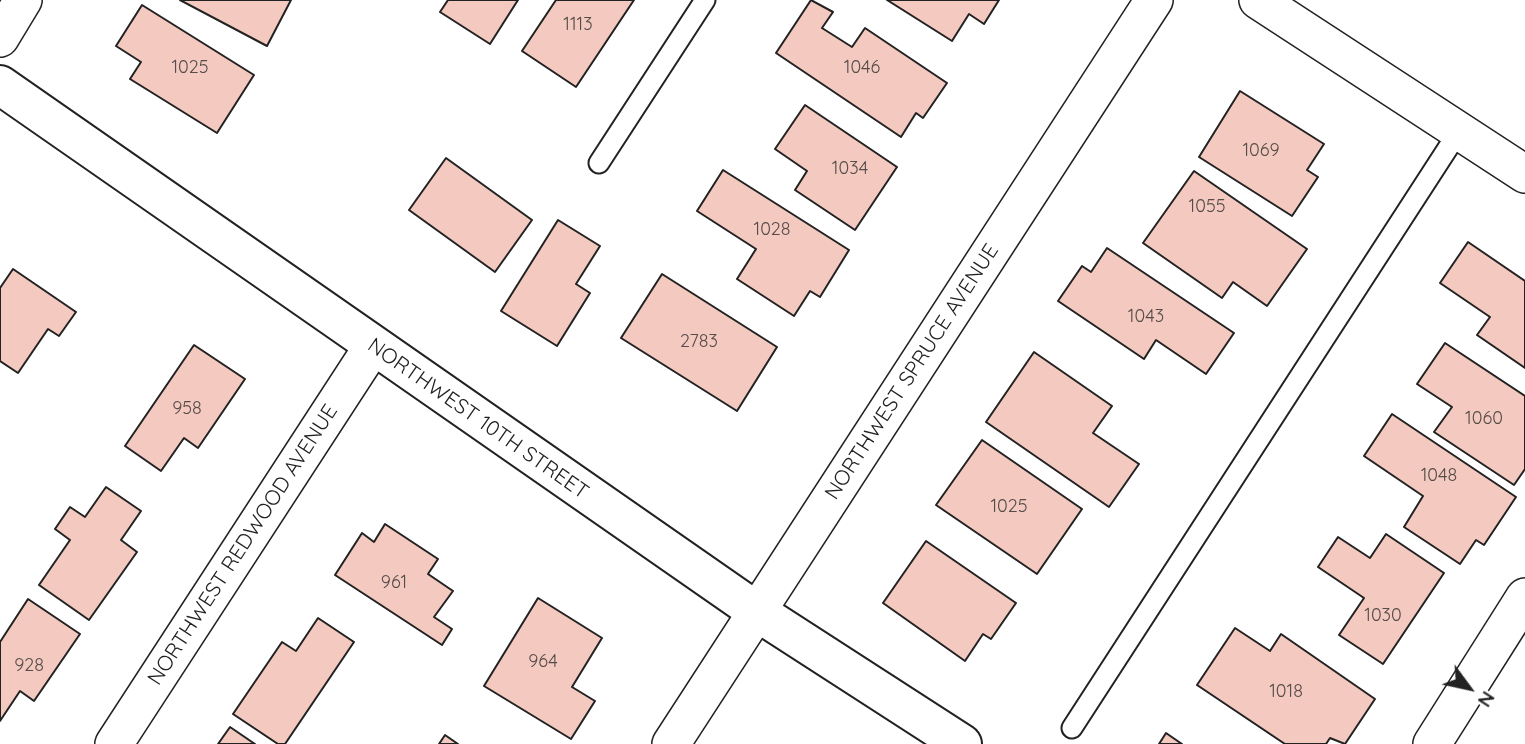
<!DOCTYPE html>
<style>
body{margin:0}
#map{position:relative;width:1525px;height:744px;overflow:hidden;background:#fff;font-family:Quicksand,sans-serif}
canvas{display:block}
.north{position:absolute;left:1434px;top:653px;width:70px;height:70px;-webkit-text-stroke:5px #fff;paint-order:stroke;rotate:123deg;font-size:19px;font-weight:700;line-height:28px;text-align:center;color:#222}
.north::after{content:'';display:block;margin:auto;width:24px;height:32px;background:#222;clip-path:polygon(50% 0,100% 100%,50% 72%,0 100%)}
</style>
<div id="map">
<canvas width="1525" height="744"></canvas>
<div class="north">N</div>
</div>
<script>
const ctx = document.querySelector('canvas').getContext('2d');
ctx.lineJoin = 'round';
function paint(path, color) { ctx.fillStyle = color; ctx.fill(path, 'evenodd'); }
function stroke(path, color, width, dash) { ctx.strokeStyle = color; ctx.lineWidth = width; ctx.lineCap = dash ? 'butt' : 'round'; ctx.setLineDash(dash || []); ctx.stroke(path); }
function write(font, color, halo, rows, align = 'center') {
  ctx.font = font + ' Quicksand,sans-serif'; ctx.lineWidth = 5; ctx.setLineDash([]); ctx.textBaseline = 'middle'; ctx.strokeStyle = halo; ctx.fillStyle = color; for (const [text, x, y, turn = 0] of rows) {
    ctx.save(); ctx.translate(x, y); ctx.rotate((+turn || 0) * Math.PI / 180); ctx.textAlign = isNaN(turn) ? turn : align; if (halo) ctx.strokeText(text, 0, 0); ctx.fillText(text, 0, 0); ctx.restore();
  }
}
const building = new Path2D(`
 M180,0h111l-24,46z
 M448,0h70l-28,44 -50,-32z
 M556,0h78l-58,87 -54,-36z
 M811,0l22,12 -11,16 30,19 13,-19 82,55 -24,35 -7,-5 -15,24 -125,-84z
 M887,0h112l-15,24 -15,-10 -17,27z
 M142,5l112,70 -37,58 -87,-54 11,-17 -25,-16z
 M1240,91l84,53 -17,26 11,7 -26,39 -93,-59z
 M805,105l92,62 -42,63 -60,-40 12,-19 -32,-22z
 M446,158l86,62 -37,52 -86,-62z
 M723,170l126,80 -29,47 -10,-6 -16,25 -57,-37 19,-30 -59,-38z
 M1194,171l113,78 -40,57 -34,-24 -11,16 -79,-55z
 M558,220l42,26 -24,38 14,9 -33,53 -56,-35z
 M1468,242l57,39v87l-48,-33 13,-18 -50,-34z
 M1107,248l127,85 -28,41 -50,-34 -12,19 -86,-58 24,-35 9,6z
 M13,269l63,43 -17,24 -11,-7 -30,44 -18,-12v-73z
 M662,274l115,73 -40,64 -116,-73z
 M1445,343l80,53v73l-11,16 -80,-53 18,-25 -35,-23z
 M194,345l51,34 -47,69 -14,-10 -23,33 -36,-25z
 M1034,352l78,54 -19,27 46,31 -30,43 -123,-85z
 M1392,414l124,83 -32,48 -8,-5 -16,24 -56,-37 19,-31 -59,-40z
 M982,440l100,69 -45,65 -101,-69z
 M106,487l35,24 -20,29 16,12 -48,68 -50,-35 31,-45 -15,-11 15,-22 15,10z
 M385,524l53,35 -10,15 25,17 -19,26 18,12 -10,16 -107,-70 27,-42 12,9z
 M1386,534l58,39 -61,91 -44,-29 25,-37 -46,-31 20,-30 32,21z
 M926,541l90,62 -25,36 -8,-5 -18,27 -82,-58z
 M538,598l64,40 -30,49 23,14 -24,38 -87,-53z
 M28,599l52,35 -46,67 -14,-10 -20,30v-79z
 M318,618l36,24 -69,102h-7l-45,-30 49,-72 14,9z
 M1235,628l35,23 11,-17 94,65 -30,45 -15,-6 -4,6h-41l-88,-59z
 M230,727l25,17h-37z
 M1166,733l16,11h-23z
 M445,735l13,9h-19z`);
paint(building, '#f3c9c0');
stroke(building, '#222', 2);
const service = new Path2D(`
 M599,163l106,-163
 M1072,728l387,-597`);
const minor = new Path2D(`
 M1258,0l267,174
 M0,38l23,-38
 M114,744l259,-398
 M671,744l483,-744
 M1432,744l93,-147`);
const tertiary = new Path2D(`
 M0,85l756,526 206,133`);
stroke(service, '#222', 23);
stroke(minor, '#222', 40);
stroke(tertiary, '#222', 42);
stroke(service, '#fff', 19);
stroke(minor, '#fff', 37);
stroke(tertiary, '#fff', 38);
write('18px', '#564c4a', null, [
 ["1113",578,25],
 ["1025",190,68],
 ["1046",862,68],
 ["1069",1261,151],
 ["1034",850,169],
 ["1055",1207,207],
 ["1028",772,230],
 ["1043",1146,317],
 ["2783",699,342],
 ["958",187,409],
 ["1060",1484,419],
 ["1048",1439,476],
 ["1025",1009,507],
 ["961",394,583],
 ["1030",1383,616],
 ["964",543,662],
 ["928",29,666],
 ["1018",1286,692]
]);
write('21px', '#222', '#fff', [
 ["NORTHWEST SPRUCE AVENUE",912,372,-57],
 ["NORTHWEST 10TH STREET",478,419,35],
 ["NORTHWEST REDWOOD AVENUE",243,545,-57]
]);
</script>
